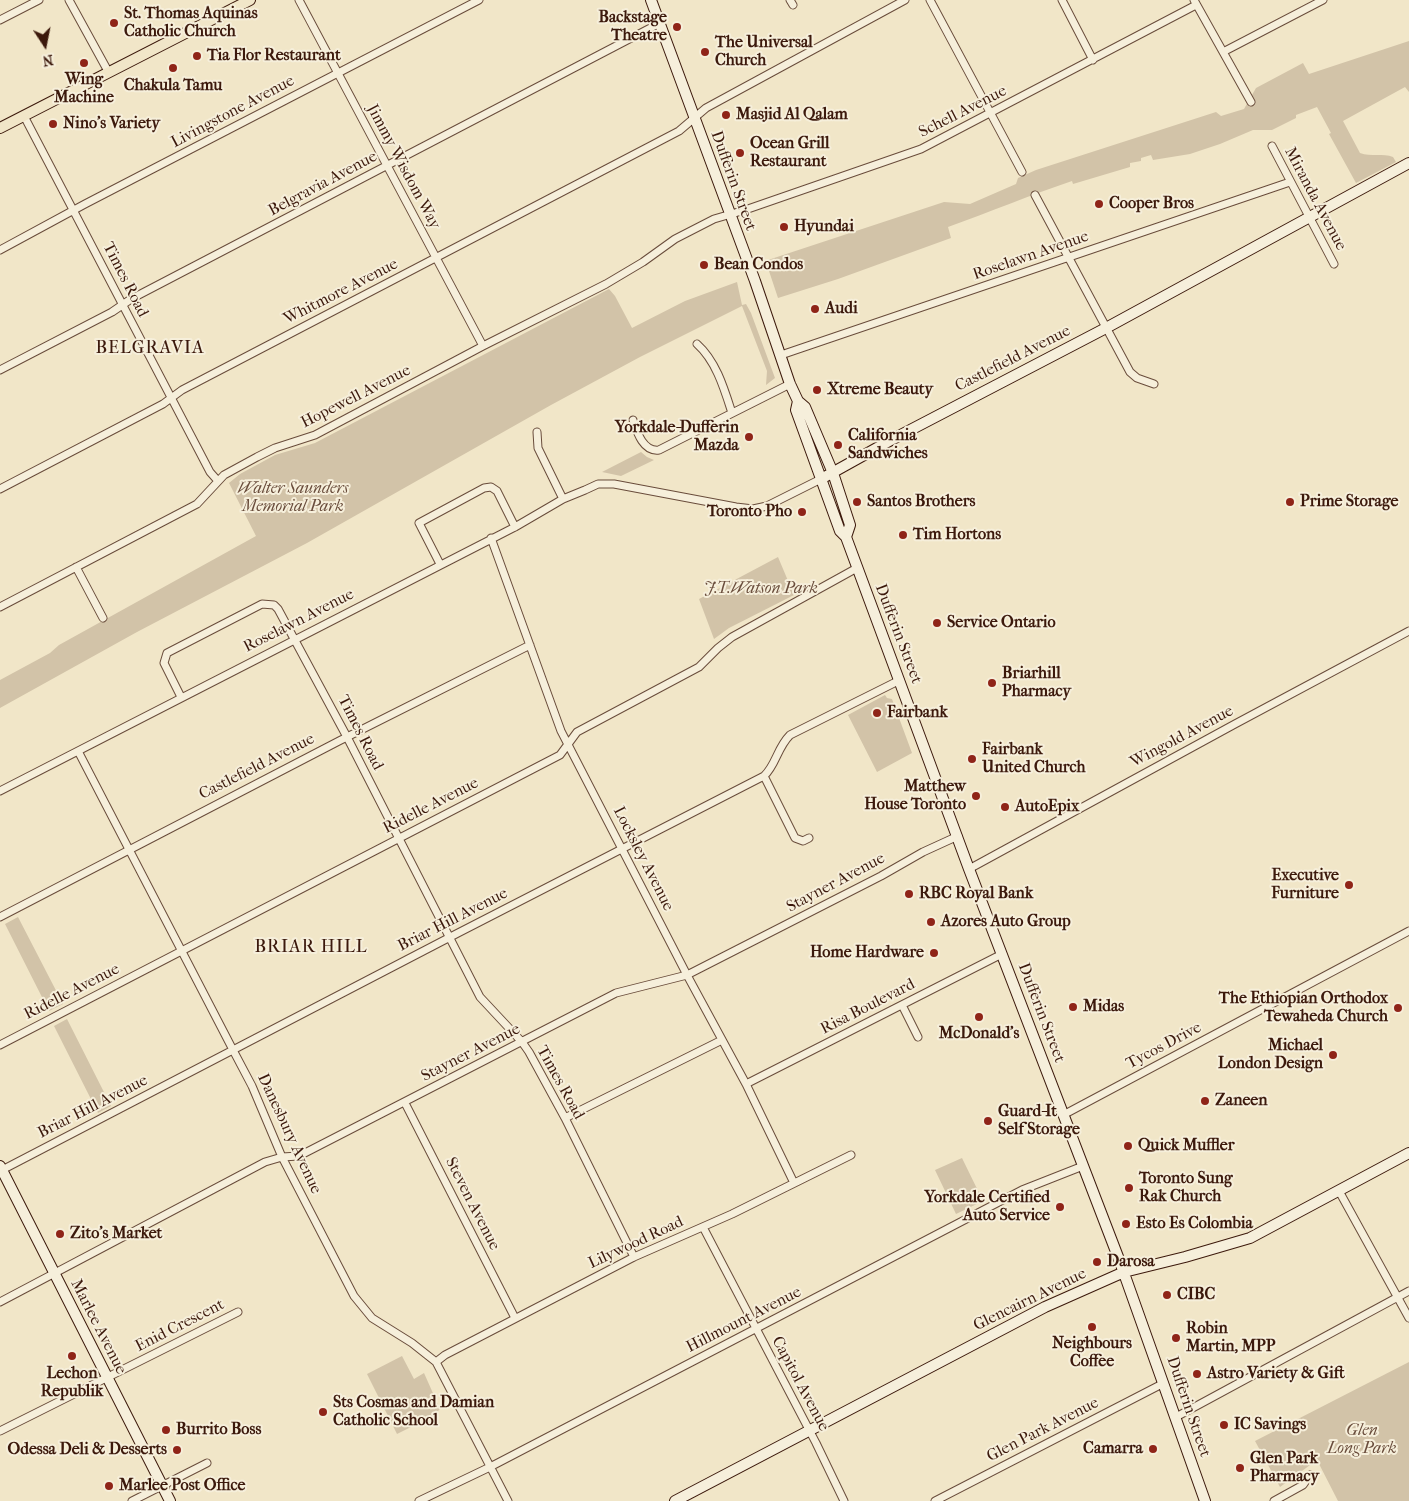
<!DOCTYPE html>
<style>
body{margin:0}
#map{position:relative;width:1409px;height:1501px;overflow:hidden;background:#f1e6c8;font-family:"IM FELL French Canon",serif}
canvas{display:block}
.north{position:absolute;left:20px;top:20px;width:50px;height:50px;-webkit-text-stroke:4px #f6efdb;paint-order:stroke;rotate:169deg;font-size:14px;font-weight:700;line-height:20px;text-align:center;color:#3c190c}
.north::after{content:'';display:block;margin:auto;width:18px;height:22px;background:#3c190c;clip-path:polygon(50% 0,100% 100%,50% 72%,0 100%)}
</style>
<div id="map">
<canvas width="1409" height="1501"></canvas>
<div class="north">N</div>
</div>
<script>
const ctx = document.querySelector('canvas').getContext('2d');
ctx.lineJoin = 'round';
function paint(path, color) { ctx.fillStyle = color; ctx.fill(path, 'evenodd'); }
function stroke(path, color, width, dash) { ctx.strokeStyle = color; ctx.lineWidth = width; ctx.lineCap = dash ? 'butt' : 'round'; ctx.setLineDash(dash || []); ctx.stroke(path); }
function write(font, color, halo, rows, align = 'center') {
  ctx.font = font + ' "IM FELL French Canon",serif'; ctx.lineWidth = 4; ctx.setLineDash([]); ctx.textBaseline = 'middle'; ctx.strokeStyle = halo; ctx.fillStyle = color; for (const [text, x, y, turn = 0] of rows) {
    ctx.save(); ctx.translate(x, y); ctx.rotate((+turn || 0) * Math.PI / 180); ctx.textAlign = isNaN(turn) ? turn : align; if (halo) ctx.strokeText(text, 0, 0); ctx.fillText(text, 0, 0); ctx.restore();
  }
}
paint(new Path2D(`
 M1409,41v51l-4,-5 -62,34 17,32c11,4 23,0 33,4l3,5 -40,21 -27,-49 2,-1 -14,-26 -21,8v3l-24,12h-19l-33,14 -30,10 -37,6 -2,-5 -10,3v3l-11,2v4l-57,17 -1,-3c-42,14 -82,31 -124,46l3,11 -113,41 -60,19 -10,-30 -4,-4 1,-3 179,-59 26,2 46,-20 2,-6 18,-8 180,-58 5,4 23,-7 12,-21 47,-25 6,11z
 M737,282l5,23 4,-1 5,9 24,65 -9,7 1,-14 -25,-65 -102,51 -89,48 -244,138 -170,89 -137,76v-28l50,-27 9,-8 197,-109 -27,-53 11,-9 35,-19 40,-12 294,-154 6,7 17,32 53,-27z
 M641,452l6,5 7,3 -33,16 -19,-4z
 M778,557l16,38 -65,33 -15,11 -15,-40z
 M885,695l2,3 5,1 20,54 -35,19 -29,-57z
 M18,917l45,87 -14,7 -44,-87z
 M67,1019l44,87 -13,7 -44,-87z
 M962,1158l21,43 -27,13 -21,-44z
 M402,1356l12,23 10,-6 16,36 -7,7 -36,18 -30,-60z
 M1409,1362v139h-71l-21,-41 -37,27 -25,-46z`), '#d2c3a8');
const street = new Path2D(`
 M69,0l40,73
 M299,0l184,346
 M790,0l3,5
 M930,0l92,172
 M1062,0l31,60
 M1194,0l57,102
 M0,20l39,-20
 M1223,52l100,-52
 M24,116l186,356 8,9
 M1272,146l62,118
 M1035,195l95,177 7,6 17,6
 M0,250l85,-46 394,-204
 M697,344c19,17 27,44 35,69
 M781,355l509,-173
 M0,370l112,-58 19,-13 529,-276
 M633,420c4,12 10,32 26,30l131,-66
 M537,432l1,16 25,51
 M0,489l163,-85 19,-14 497,-259 27,-23 199,-108
 M491,538l70,193 126,244 59,109 48,99
 M440,564l-21,-41 65,-35 7,-1 6,4 18,36
 M76,567l27,51
 M0,607l197,-103 27,-29 33,-18 18,-9 40,-13 168,-89 123,-62 37,-22 32,-23 39,-20 31,-9 176,-61 275,-144
 M181,697l-17,-34 3,-10 95,-49 12,1 4,4 69,128 133,260 42,45 7,10 36,66 69,139
 M78,751l155,299 19,36 30,71 72,139 18,22 40,25 24,19 72,139
 M764,776l31,62 8,3 6,-3
 M0,791l515,-264 48,-28 22,-9 13,-6h16l122,23 17,2 14,-3 54,-27
 M969,869l266,-145 174,-93
 M0,917l339,-176 191,-96
 M902,1005l16,32
 M0,1045l560,-290 17,-23 122,-65 19,-19 14,-11 125,-69
 M746,1084l256,-130
 M405,1103l110,215
 M1065,1114l344,-183
 M565,1118l157,-78
 M2,1170l456,-237 306,-157c12,-11 13,-28 26,-41l110,-55
 M1339,1191l70,127
 M703,1227l113,216 28,58
 M0,1302l265,-140 17,-5 17,-1 317,-163 71,-18 194,-99 42,-24 35,-16
 M436,1362l9,-7 189,-98 98,-43 119,-59
 M1176,1417l233,-126
 M0,1431l238,-119
 M132,1501l75,-38
 M419,1501l71,-34 532,-277 61,-24
 M935,1501l229,-118
 M1274,1501l29,-16 7,-10`);
const secondary = new Path2D(`
 M651,0l104,281 35,103 8,17 7,6 28,66 17,52 -4,12
 M798,401l-2,9 44,121 6,6 123,332 151,393 85,239
 M821,479l72,-40 213,-111 303,-165
 M0,1166l170,335
 M675,1501l370,-194 79,-35 61,-15 65,-19 159,-85`);
const primary = new Path2D(`
 M0,128l250,-128`);
stroke(street, '#694c3b', 9);
stroke(secondary, '#3c190c', 12);
stroke(primary, '#3c190c', 12);
stroke(street, '#f6efdb', 7);
stroke(secondary, '#f6efdb', 10);
stroke(primary, '#f1e6c8', 10);
for (const [x, y, r, color] of [
 [114,23,5,"#8f2418"],
 [677,27,5,"#8f2418"],
 [705,52,5,"#8f2418"],
 [197,56,5,"#8f2418"],
 [84,63,5,"#8f2418"],
 [173,68,5,"#8f2418"],
 [726,115,5,"#8f2418"],
 [53,124,5,"#8f2418"],
 [740,153,5,"#8f2418"],
 [1099,204,5,"#8f2418"],
 [784,227,5,"#8f2418"],
 [704,265,5,"#8f2418"],
 [815,309,5,"#8f2418"],
 [817,390,5,"#8f2418"],
 [749,437,5,"#8f2418"],
 [838,445,5,"#8f2418"],
 [857,502,5,"#8f2418"],
 [1290,502,5,"#8f2418"],
 [802,512,5,"#8f2418"],
 [903,535,5,"#8f2418"],
 [937,623,5,"#8f2418"],
 [992,683,5,"#8f2418"],
 [877,713,5,"#8f2418"],
 [972,759,5,"#8f2418"],
 [976,796,5,"#8f2418"],
 [1005,807,5,"#8f2418"],
 [1349,885,5,"#8f2418"],
 [909,894,5,"#8f2418"],
 [931,922,5,"#8f2418"],
 [934,953,5,"#8f2418"],
 [1073,1007,5,"#8f2418"],
 [1398,1008,5,"#8f2418"],
 [979,1017,5,"#8f2418"],
 [1333,1055,5,"#8f2418"],
 [1205,1101,5,"#8f2418"],
 [988,1121,5,"#8f2418"],
 [1128,1146,5,"#8f2418"],
 [1129,1188,5,"#8f2418"],
 [1060,1207,5,"#8f2418"],
 [1126,1224,5,"#8f2418"],
 [60,1234,5,"#8f2418"],
 [1097,1262,5,"#8f2418"],
 [1167,1295,5,"#8f2418"],
 [1092,1327,5,"#8f2418"],
 [1176,1338,5,"#8f2418"],
 [72,1356,5,"#8f2418"],
 [1197,1374,5,"#8f2418"],
 [323,1412,5,"#8f2418"],
 [1224,1425,5,"#8f2418"],
 [166,1430,5,"#8f2418"],
 [1153,1449,5,"#8f2418"],
 [177,1450,5,"#8f2418"],
 [1240,1468,5,"#8f2418"],
 [109,1486,5,"#8f2418"]
]) { const dot = new Path2D(); dot.arc(x, y, r, 0, 2 * Math.PI); ctx.fillStyle = color; ctx.fill(dot); stroke(dot, '#f6efdb', 2); }
write('bold 16px', '#3c190c', '#f6efdb', [
 ["St. Thomas Aquinas",124,14],
 ["Catholic Church",124,32],
 ["Backstage",667,18,"right"],
 ["Theatre",667,36,"right"],
 ["The Universal",715,43],
 ["Church",715,61],
 ["Tia Flor Restaurant",207,56],
 ["Wing",84,80,"center"],
 ["Machine",84,98,"center"],
 ["Chakula Tamu",173,86,"center"],
 ["Masjid Al Qalam",736,115],
 ["Nino's Variety",63,124],
 ["Ocean Grill",750,144],
 ["Restaurant",750,162],
 ["Cooper Bros",1109,204],
 ["Hyundai",794,227],
 ["Bean Condos",714,265],
 ["Audi",825,309],
 ["Xtreme Beauty",827,390],
 ["Yorkdale-Dufferin",739,428,"right"],
 ["Mazda",739,446,"right"],
 ["California",848,436],
 ["Sandwiches",848,454],
 ["Santos Brothers",867,502],
 ["Prime Storage",1300,502],
 ["Toronto Pho",792,512,"right"],
 ["Tim Hortons",913,535],
 ["Service Ontario",947,623],
 ["Briarhill",1002,674],
 ["Pharmacy",1002,692],
 ["Fairbank",887,713],
 ["Fairbank",982,750],
 ["United Church",982,768],
 ["Matthew",966,787,"right"],
 ["House Toronto",966,805,"right"],
 ["AutoEpix",1015,807],
 ["Executive",1339,876,"right"],
 ["Furniture",1339,894,"right"],
 ["RBC Royal Bank",919,894],
 ["Azores Auto Group",941,922],
 ["Home Hardware",924,953,"right"],
 ["The Ethiopian Orthodox",1388,999,"right"],
 ["Tewaheda Church",1388,1017,"right"],
 ["Midas",1083,1007],
 ["McDonald's",979,1034,"center"],
 ["Michael",1323,1046,"right"],
 ["London Design",1323,1064,"right"],
 ["Zaneen",1215,1101],
 ["Guard-It",998,1112],
 ["Self Storage",998,1130],
 ["Quick Muffler",1138,1146],
 ["Toronto Sung",1139,1179],
 ["Rak Church",1139,1197],
 ["Yorkdale Certified",1050,1198,"right"],
 ["Auto Service",1050,1216,"right"],
 ["Esto Es Colombia",1136,1224],
 ["Zito's Market",70,1234],
 ["Darosa",1107,1262],
 ["CIBC",1177,1295],
 ["Robin",1186,1329],
 ["Martin, MPP",1186,1347],
 ["Neighbours",1092,1344,"center"],
 ["Coffee",1092,1362,"center"],
 ["Lechon",72,1374,"center"],
 ["Republik",72,1392,"center"],
 ["Astro Variety & Gift",1207,1374],
 ["Sts Cosmas and Damian",333,1403],
 ["Catholic School",333,1421],
 ["IC Savings",1234,1425],
 ["Burrito Boss",176,1430],
 ["Camarra",1143,1449,"right"],
 ["Odessa Deli & Desserts",167,1450,"right"],
 ["Glen Park",1250,1459],
 ["Pharmacy",1250,1477],
 ["Marlee Post Office",119,1486]
], 'left');
write('16px', '#3c190c', '#f6efdb', [
 ["Livingstone Avenue",233,112,-28],
 ["Schell Avenue",963,112,-27],
 ["Jimmy Wisdom Way",403,167,62],
 ["Dufferin Street",733,181,70],
 ["Belgravia Avenue",323,184,-28],
 ["Miranda Avenue",1315,199,62],
 ["Roselawn Avenue",1031,256,-19],
 ["Times Road",125,280,63],
 ["Whitmore Avenue",341,292,-27],
 ["Castlefield Avenue",1013,359,-27],
 ["Hopewell Avenue",356,397,-27],
 ["Roselawn Avenue",299,621,-27],
 ["Dufferin Street",898,634,69],
 ["Times Road",360,733,63],
 ["Wingold Avenue",1182,737,-28],
 ["Castlefield Avenue",257,767,-27],
 ["Ridelle Avenue",431,806,-27],
 ["Locksley Avenue",643,859,63],
 ["Stayner Avenue",836,883,-28],
 ["Briar Hill Avenue",453,920,-27],
 ["Ridelle Avenue",72,992,-27],
 ["Risa Boulevard",868,1007,-27],
 ["Dufferin Street",1041,1013,69],
 ["Tycos Drive",1164,1046,-28],
 ["Stayner Avenue",471,1053,-27],
 ["Times Road",560,1083,61],
 ["Briar Hill Avenue",93,1107,-27],
 ["Danesbury Avenue",289,1134,65],
 ["Steven Avenue",472,1204,63],
 ["Lilywood Road",636,1243,-25],
 ["Glencairn Avenue",1030,1300,-26],
 ["Hillmount Avenue",744,1320,-27],
 ["Enid Crescent",180,1326,-27],
 ["Marlee Avenue",98,1327,63],
 ["Capitol Avenue",800,1384,62],
 ["Dufferin Street",1188,1407,71],
 ["Glen Park Avenue",1043,1430,-27]
]);
write('italic 16px', '#694c3b', '#f6efdb', [
 ["Walter Saunders",293,489],
 ["Memorial Park",293,507],
 ["J.T.Watson Park",761,589],
 ["Glen",1362,1431],
 ["Long Park",1362,1449]
]);
ctx.letterSpacing = '1px';
write('18px', '#3c190c', '#f6efdb', [
 ["BELGRAVIA",150,349],
 ["BRIAR HILL",311,948]
]);
ctx.letterSpacing = '0px';
</script>
